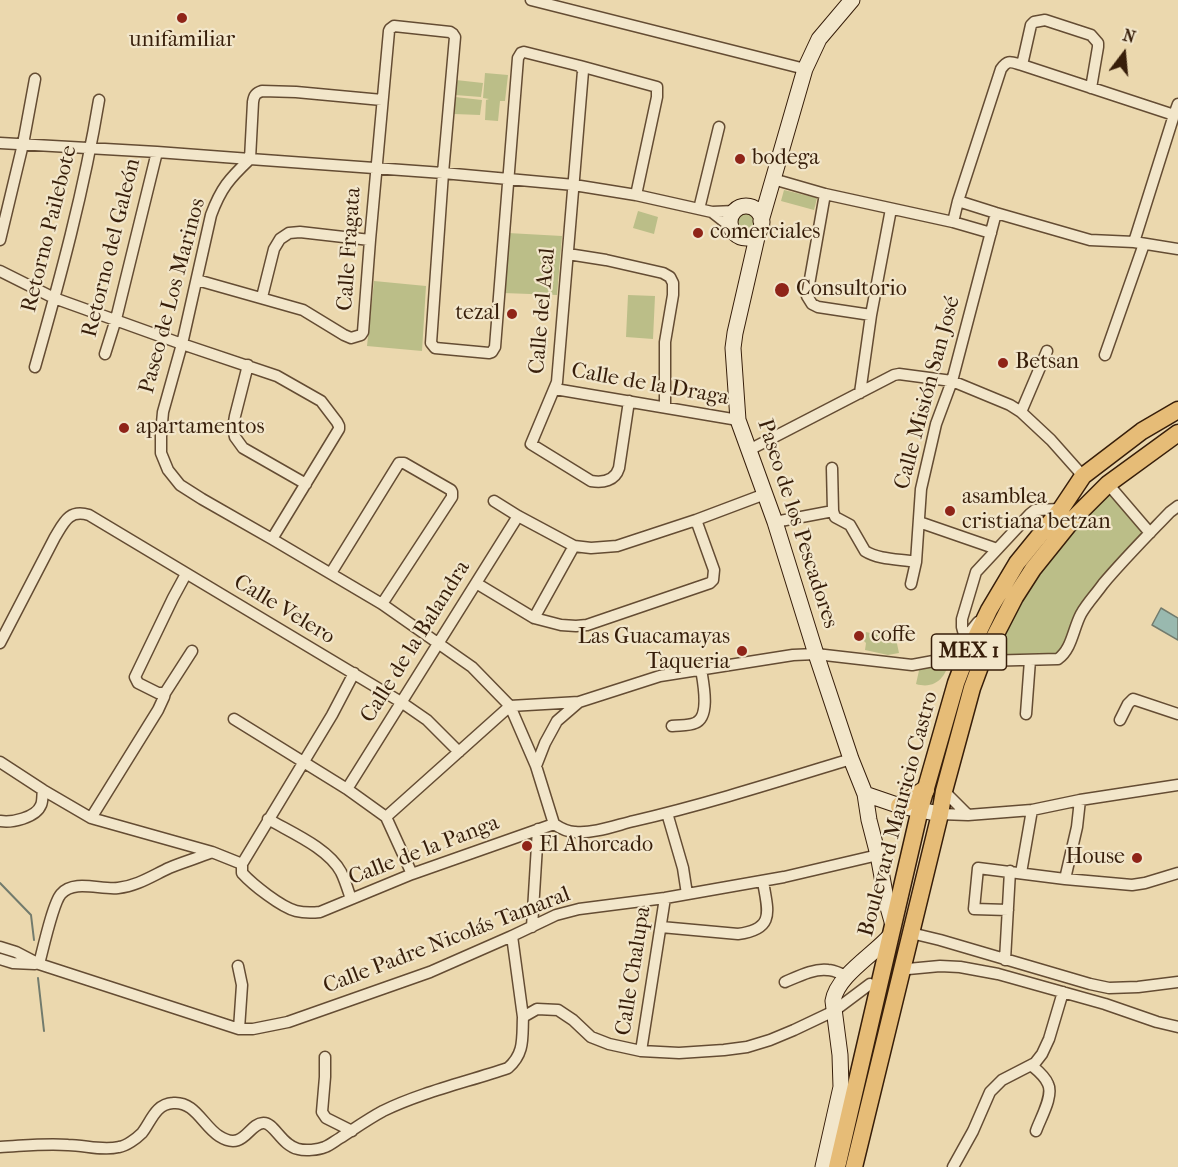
<!DOCTYPE html>
<meta charset="utf-8">
<style>
body{margin:0}
#map{position:relative;width:1178px;height:1167px;overflow:hidden;background:#ebd8ae;font-family:"IM FELL French Canon",serif}
canvas{display:block}
.north{position:absolute;left:1094px;top:24px;width:60px;height:60px;-webkit-text-stroke:4px #f2e6ca;paint-order:stroke;rotate:16deg;font-size:16px;font-weight:700;line-height:24px;text-align:center;color:#371e0a}
.north::after{content:'';display:block;margin:auto;width:21px;height:27px;background:#371e0a;clip-path:polygon(50% 0,100% 100%,50% 72%,0 100%)}
</style>
<div id="map">
<canvas width="1178" height="1167"></canvas>
<div class="north">N</div>
</div>
<script>
const ctx = document.querySelector('canvas').getContext('2d');
ctx.lineJoin = 'round';
function paint(path, color) { ctx.fillStyle = color; ctx.fill(path, 'evenodd'); }
function stroke(path, color, width, dash) { ctx.strokeStyle = color; ctx.lineWidth = width; ctx.lineCap = dash ? 'butt' : 'round'; ctx.setLineDash(dash || []); ctx.stroke(path); }
function write(font, color, halo, rows, align = 'center') {
  ctx.font = font + ' "IM FELL French Canon",serif'; ctx.lineWidth = 4.5; ctx.setLineDash([]); ctx.textBaseline = 'middle'; ctx.strokeStyle = halo; ctx.fillStyle = color; for (const [text, x, y, turn = 0] of rows) {
    ctx.save(); ctx.translate(x, y); ctx.rotate((+turn || 0) * Math.PI / 180); ctx.textAlign = isNaN(turn) ? turn : align; if (halo) ctx.strokeText(text, 0, 0); ctx.fillText(text, 0, 0); ctx.restore();
  }
}
paint(new Path2D(`
 M485,73l23,2 -3,26h-5l-2,20 -13,-1 1,-20 3,-1 -6,-1z
 M456,80l27,3 -2,14 -26,-2z
 M455,97l27,3 -2,15 -26,-1z
 M784,190l33,8 -3,12 -33,-9z
 M745,209c9,2 12,6 15,14l-9,12h-11c-9,-8 -9,-13 -4,-23z
 M638,211l20,6 -4,17 -21,-6z
 M508,233l54,3 -5,59 -54,-2z
 M374,281l52,5 -4,65 -55,-5z
 M628,295l27,1 -2,43 -27,-2z
 M1107,487l39,45c-26,25 -50,53 -71,83 -9,13 -5,32 -18,42h-68l30,-58z
 M866,632l30,7 3,14 -11,2 -23,-5 1,-7 -2,-2z
 M950,658c-3,18 -14,32 -34,26l4,-18z`), '#bbbe88');
const water = new Path2D(`
 M1161,608l17,10v22l-26,-15z`);
paint(water, '#99b9af');
stroke(water, '#727b6d', 1.5);
stroke(new Path2D(`
 M0,883l31,32 3,25
 M38,978l6,53`), '#727b6d', 2);
const street = new Path2D(`
 M531,0l274,69
 M1022,65l9,-40 3,-3 11,-2 46,15 7,8v4l-7,41
 M580,66l77,21v10l-21,98
 M1174,115l4,-11
 M0,143l157,9 93,7 3,-57c1,-7 3,-9 9,-11l34,1 86,8
 M773,179l52,15 128,28 38,11
 M825,194l-18,102 5,8 6,3 53,8
 M958,201l38,12 94,27 44,2 44,7
 M699,209l20,-82
 M712,212l18,14
 M953,222l5,-21 43,-132c7,-10 10,-7 21,-4l152,50 -40,127
 M0,240l23,-96 12,-65
 M568,254l38,6 57,13 7,4 3,6v12l-8,47v65
 M0,271l54,27 128,46 95,32 44,25 16,21 2,4v3l-67,110
 M197,280l106,30 41,25 7,3 10,-3 2,-3 7,-92 19,-209 1,-2 4,-3 56,6 3,2 2,3 -12,136 -12,170 4,5 54,5 3,-1 3,-5 23,-289 3,-5 3,-1 56,14 3,5 -26,311 -26,62 60,37c12,2 24,0 28,-13l10,-67
 M262,297l12,-48 6,-10 9,-6 11,-1 70,8
 M105,354l11,-35 41,-167
 M1105,355l39,-111
 M248,365l-13,51 -2,12 2,9 8,11 63,36
 M35,367c25,-88 49,-176 64,-267
 M555,389l183,31
 M860,393l11,-78 20,-106
 M1021,412l26,-61
 M749,450l145,-75 5,-1 53,7 58,24 11,7 30,28 32,36
 M832,468l1,43 2,6 15,8 15,26c14,9 35,8 51,11
 M1108,484l42,49
 M494,501l24,15 56,30 17,2 26,-2 79,-26 69,-26
 M775,522l58,-11
 M919,522l78,27
 M331,573l68,-110h5l47,27 1,2v5l-70,107
 M186,574l-13,24 -38,79 3,6 20,10h7l27,-42
 M476,583l58,35 27,7 15,1 11,-1 123,-42 3,-3 1,-10 -18,-50
 M911,584l5,-22 5,-73 15,-65 16,-43 44,-168
 M534,618l40,-72
 M965,638l-3,-11v-8l14,-47 54,-58 5,-4 26,-1
 M0,643l55,-106c9,-15 14,-28 34,-22l312,187 26,18 32,32
 M982,661l76,-2c14,-10 15,-30 23,-45 6,-11 15,-20 22,-30 21,-25 44,-48 67,-72l8,-6
 M354,673l-22,42 -90,149v9c11,12 39,34 54,38 8,2 15,2 24,1l92,-38 142,-50c6,4 14,8 21,8 18,2 42,-7 59,-11 73,-17 145,-40 217,-62
 M510,706l69,-4 81,-26 133,-21 23,-1 96,11 27,-5 15,-8 24,-30
 M1026,714l4,-54
 M234,719l113,70 39,28 26,57
 M1120,720l8,-16 5,-5 45,15
 M672,726c7,-1 17,0 23,-3 16,-6 8,-41 6,-54
 M0,762l43,28 48,28 121,34
 M536,766l9,-23 12,-22 22,-19
 M347,789l171,-273
 M944,791l24,24
 M667,813l16,55 4,26
 M940,814l28,1 64,-5 48,-10 98,-15
 M386,817l124,-111
 M91,818l67,-108 6,-13 1,-4
 M268,819c24,14 60,29 73,53 4,8 7,18 10,27
 M0,821c11,2 36,-3 41,-16 2,-4 1,-10 2,-15
 M554,824l-18,-58 -26,-60 -38,-39 -90,-63 -110,-65 -70,-40 -22,-14 -12,-15 -7,-17v-19l2,-22 19,-68 29,-129c10,-27 18,-36 39,-56l193,14 131,12 62,10 76,17 23,-1
 M1021,873l11,-63
 M1065,879l12,-52 3,-27
 M1008,910l-34,-1 4,-41 87,11 67,6 13,-2 33,-10
 M532,927l6,-98
 M661,927l77,7c39,-5 29,-25 25,-53
 M911,933l29,7 150,44 19,4 29,-1 40,-5
 M512,936l11,81
 M0,947l16,5 23,12 200,65h14l35,-7 142,-50 82,-36 44,-21 23,-6 86,-11 119,-21 94,-22
 M0,959l13,4 22,1
 M1005,960l5,-89
 M39,964c4,-15 14,-61 22,-70 13,-15 39,-4 57,-6 19,-2 34,-12 51,-20 14,-6 29,-10 43,-16l30,12
 M238,966l4,19 -3,44
 M908,969l32,-3 20,1 38,7 107,30 52,18 21,5
 M785,982c12,-5 29,-14 43,-12 6,0 13,4 19,6
 M641,1051l24,-153
 M325,1057v20l-3,35 4,6 26,13
 M1031,1065c6,5 14,11 17,19 6,12 -8,35 -12,47
 M0,1147c22,-1 46,-4 68,-2 17,0 34,6 51,2 7,-1 17,-8 23,-14 9,-11 13,-29 31,-30 22,-2 30,23 46,33 25,16 29,-12 44,-13 11,-1 18,22 35,26 7,2 20,1 27,-2 5,-2 10,-6 15,-9 14,-9 28,-19 43,-27 39,-19 84,-29 125,-43 17,-15 14,-30 15,-51l14,-8 21,1 15,10 18,17 18,7 32,7 38,2 45,-3 23,-3 23,-7 24,-10 40,-19 36,-27
 M953,1167l20,-36 17,-39 12,-12 33,-17 7,-9 7,-15 14,-47`);
const secondary = new Path2D(`
 M730 222a16 16 0 1 1 32 0a16 16 0 1 1-32 0Z
 M761,221l44,-152 14,-30 33,-39
 M758,233l-23,100 -2,15 5,72 37,102 41,132 35,105 14,35 4,26 9,35 9,49 6,21
 M865,794l35,12 40,8
 M823,1167l18,-80 -1,-32 -7,-54c4,-25 40,-46 57,-65`);
const primary = new Path2D(`
 M837,1167l83,-358 36,-126 8,-21 25,-52 28,-47 44,-54 22,-33 59,-45 36,-21
 M854,1167l86,-353 4,-23 28,-103 10,-27 33,-64 18,-28 41,-51 34,-34 70,-51`);
const highway = new Path2D(`
 M900,806l25,-16`);
stroke(street, '#644c33', 13);
stroke(secondary, '#371e0a', 17);
stroke(primary, '#371e0a', 19);
stroke(highway, '#371e0a', 20);
stroke(street, '#f2e6ca', 10);
stroke(secondary, '#f2e6ca', 15);
stroke(primary, '#e6bc77', 16);
stroke(highway, '#e6bc77', 18);
for (const [x, y, r, color] of [
 [182,18,6,"#8f2418"],
 [740,159,6,"#8f2418"],
 [698,233,6,"#8f2418"],
 [782,290,8,"#8f2418"],
 [512,314,6,"#8f2418"],
 [1003,363,6,"#8f2418"],
 [124,428,6,"#8f2418"],
 [950,511,6,"#8f2418"],
 [859,636,6,"#8f2418"],
 [742,651,6,"#8f2418"],
 [527,846,6,"#8f2418"],
 [1137,858,6,"#8f2418"]
]) { const dot = new Path2D(); dot.arc(x, y, r, 0, 2 * Math.PI); ctx.fillStyle = color; ctx.fill(dot); stroke(dot, '#f2e6ca', 2); }
for (const [x, y, w] of [
 [969,652,75]
]) { const box = new Path2D(); box.roundRect(x - w / 2, y - 18, w, 36, 4.5); ctx.fillStyle = '#f2e6ca'; ctx.fill(box); stroke(box, '#371e0a', 1.5); }
write('bold 21px', '#371e0a', null, [
 ["MEX 1",969,652]
]);
write('22px', '#371e0a', '#f2e6ca', [
 ["unifamiliar",182,41,"center"],
 ["bodega",752,159],
 ["comerciales",710,233],
 ["Consultorio",796,290],
 ["tezal",500,314,"right"],
 ["Betsan",1015,363],
 ["apartamentos",136,428],
 ["asamblea",962,498],
 ["cristiana betzan",962,523],
 ["coffe",871,636],
 ["Las Guacamayas",730,638,"right"],
 ["Taqueria",730,663,"right"],
 ["El Ahorcado",539,846],
 ["House",1125,858,"right"]
], 'left');
write('22px', '#371e0a', '#f2e6ca', [
 ["Retorno Pailebote",50,229,-76],
 ["Retorno del Galeón",112,248,-76],
 ["Calle Fragata",350,249,-86],
 ["Paseo de Los Marinos",173,296,-75],
 ["Calle del Acal",543,311,-85],
 ["Calle de la Draga",650,385,10],
 ["Calle Misión San José",928,393,-75],
 ["Paseo de los Pescadores",797,524,72],
 ["Calle Velero",284,610,31],
 ["Calle de la Balandra",416,642,-58],
 ["Boulevard Mauricio Castro",899,814,-75],
 ["Calle de la Panga",424,851,-21],
 ["Calle Padre Nicolás Tamaral",447,941,-21],
 ["Calle Chalupa",634,971,-81]
]);
</script>
